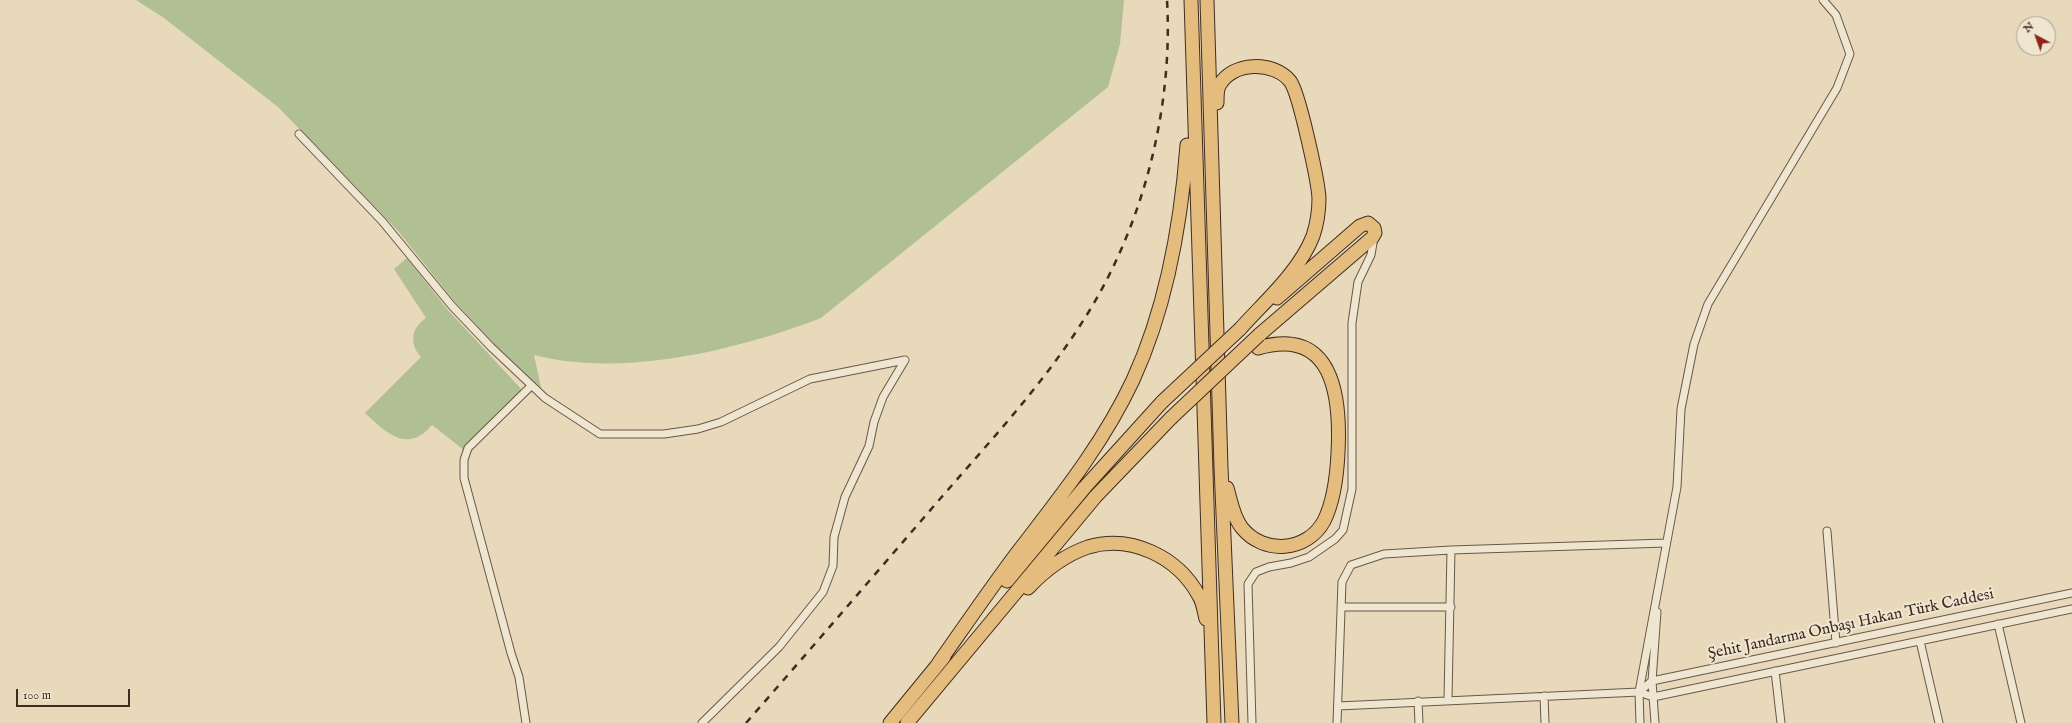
<!DOCTYPE html>
<meta charset="utf-8">
<style>
body{margin:0}
#map{position:relative;width:2072px;height:723px;overflow:hidden;background:#e7d9ba;font-family:"IM FELL English",serif}
canvas{display:block}
.north{position:absolute;left:2016px;top:16px;width:40px;height:40px;box-sizing:border-box;background:#efe6d2;border:1px solid #a99c8b;border-radius:50%;rotate:319deg;font-size:11px;font-weight:700;line-height:16px;text-align:center;color:#402c21}
.north::after{content:'';display:block;margin:auto;width:14px;height:18px;background:#8f2418;clip-path:polygon(50% 0,100% 100%,50% 72%,0 100%)}
.scale{position:absolute;left:16px;top:689px;width:114px;height:18px;box-sizing:border-box;border:2px solid #402c21;border-top:0;padding-left:5px;font-size:12px;line-height:14px;white-space:nowrap;color:#402c21;-webkit-text-stroke:3px #efe6d2;paint-order:stroke}
</style>
<div id="map">
<canvas width="2072" height="723"></canvas>
<div class="north">N</div>
<div class="scale">100 m</div>
</div>
<script>
const ctx = document.querySelector('canvas').getContext('2d');
ctx.lineJoin = 'round';
function paint(path, color) { ctx.fillStyle = color; ctx.fill(path, 'evenodd'); }
function stroke(path, color, width, dash) { ctx.strokeStyle = color; ctx.lineWidth = width; ctx.lineCap = dash ? 'butt' : 'round'; ctx.setLineDash(dash || []); ctx.stroke(path); }
function write(font, color, halo, rows, align = 'center') {
  ctx.font = font + ' "IM FELL English",serif'; ctx.lineWidth = 4; ctx.setLineDash([]); ctx.textBaseline = 'middle'; ctx.strokeStyle = halo; ctx.fillStyle = color; for (const [text, x, y, turn = 0] of rows) {
    ctx.save(); ctx.translate(x, y); ctx.rotate((+turn || 0) * Math.PI / 180); ctx.textAlign = isNaN(turn) ? turn : align; if (halo) ctx.strokeText(text, 0, 0); ctx.fillText(text, 0, 0); ctx.restore();
  }
}
paint(new Path2D(`
 M136,0h988l-4,44 -12,43 -287,231c-83,32 -199,60 -287,37l8,37 -45,-44 -43,-47 -56,-70 -120,-124 -114,-89z
 M407,258l40,51 77,83 -60,58 -32,-25c-24,29 -46,8 -67,-12l56,-56c-12,-13 -10,-29 5,-39l-32,-49z`), '#b1c093');
const street = new Path2D(`
 M299,134l83,87 70,85 39,41 54,51 55,36h64l34,-5 23,-7 89,-43 95,-19
 M1827,531l9,112
 M1341,607h110
 M1998,624l23,99
 M1920,641l19,82
 M1775,671l6,52
 M1639,692l13,-11 420,-88
 M1544,696l1,27
 M1448,699l3,-149
 M1418,701l1,22
 M1338,706l301,-14 14,5 419,-88
 M526,723l-7,-46 -8,-24 -47,-175v-18l4,-12 63,-62
 M702,723l77,-76 44,-55 10,-26 1,-29 11,-40 24,-51 5,-24 9,-25 22,-37
 M1252,723l-4,-139 8,-12 13,-5 22,-4 18,-6 26,-18 8,-9 9,-41v-166l6,-41 13,-27 3,-18
 M1337,723l5,-141 9,-17 33,-11 67,-4 215,-7
 M1640,723l-1,-31 38,-205 4,-78 13,-65 14,-40 129,-216 13,-34 -14,-39 -13,-15
 M1655,723l-3,-42 5,-69`);
const highway = new Path2D(`
 M1191,0l23,723
 M1207,0l14,467 11,256
 M1217,103c0,-5 0,-13 2,-17 13,-25 55,-25 71,-5 9,11 28,100 29,117 0,13 -2,26 -6,38 -14,36 -48,65 -73,93
 M1259,335l113,-97 3,-5 -1,-5 -6,-5 -8,3 -83,72
 M1227,488c4,13 6,29 15,40 22,27 65,24 82,-7 10,-20 13,-47 14,-68 3,-57 -5,-127 -80,-105
 M1007,581l78,-94 77,-85
 M1028,588c16,-17 37,-33 60,-41 43,-13 90,10 111,49 4,6 5,15 7,23
 M938,664c26,-37 52,-75 79,-111 43,-56 86,-109 116,-173 34,-74 48,-155 54,-235
 M890,723l54,-66
 M907,723l189,-227 75,-78`);
stroke(street, '#6a5747', 9);
stroke(highway, '#402c21', 15);
stroke(street, '#efe6d2', 7);
stroke(highway, '#e4bc7d', 13);
stroke(new Path2D(`
 M746,723c63,-72 125,-144 187,-216 56,-65 117,-129 161,-204 52,-89 79,-200 73,-303`), '#402c21', 2.5, [7, 7]);
const highwayBridge = new Path2D(`
 M1162,402l78,-73
 M1171,418l88,-83`);
stroke(highwayBridge, '#402c21', 15, []);
stroke(highwayBridge, '#e4bc7d', 13);
write('16px', '#402c21', '#efe6d2', [
 ["Şehit Jandarma Onbaşı Hakan Türk Caddesi",1851,625,-12]
]);
</script>
